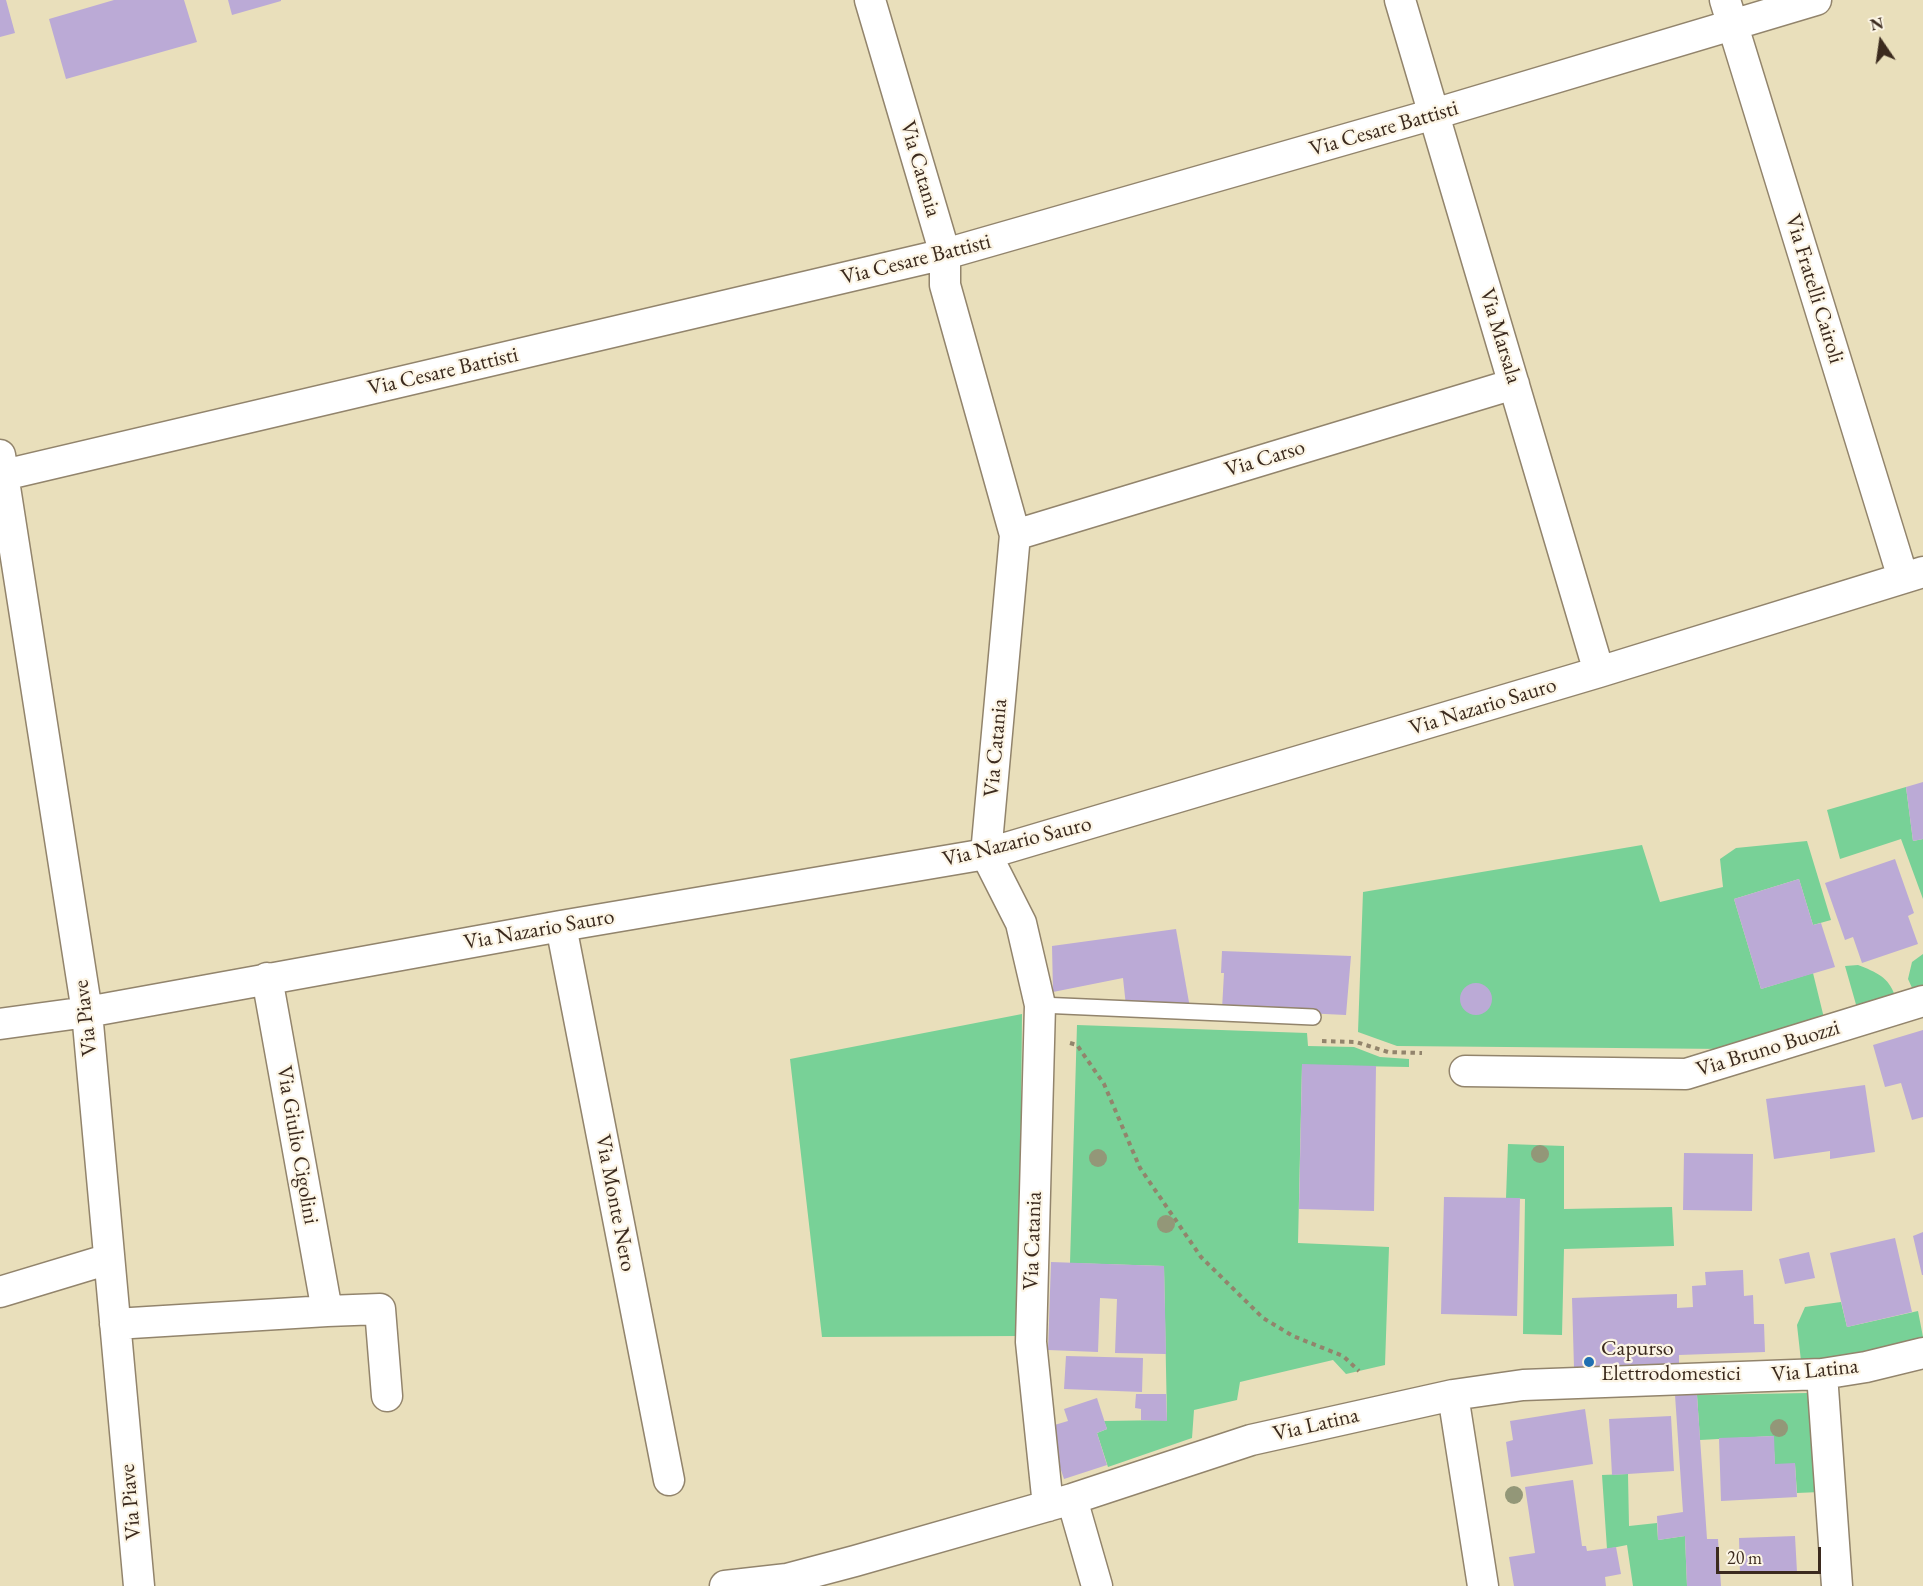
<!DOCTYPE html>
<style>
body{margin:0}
#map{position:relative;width:1923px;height:1586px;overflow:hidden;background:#e9dfbb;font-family:"EB Garamond",serif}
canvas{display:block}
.north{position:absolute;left:1851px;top:12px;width:60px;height:60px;-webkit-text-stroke:4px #fcf5e5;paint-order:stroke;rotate:347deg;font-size:16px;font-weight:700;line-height:24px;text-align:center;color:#3b2a1e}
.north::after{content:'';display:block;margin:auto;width:21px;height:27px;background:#3b2a1e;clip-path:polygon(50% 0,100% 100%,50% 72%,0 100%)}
.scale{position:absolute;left:1716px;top:1547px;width:105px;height:27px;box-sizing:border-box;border:3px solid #3b2a1e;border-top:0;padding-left:8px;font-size:18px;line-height:21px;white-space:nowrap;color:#3b2a1e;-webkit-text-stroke:4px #fcf5e5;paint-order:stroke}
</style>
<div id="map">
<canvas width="1923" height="1586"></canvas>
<div class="north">N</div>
<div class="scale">20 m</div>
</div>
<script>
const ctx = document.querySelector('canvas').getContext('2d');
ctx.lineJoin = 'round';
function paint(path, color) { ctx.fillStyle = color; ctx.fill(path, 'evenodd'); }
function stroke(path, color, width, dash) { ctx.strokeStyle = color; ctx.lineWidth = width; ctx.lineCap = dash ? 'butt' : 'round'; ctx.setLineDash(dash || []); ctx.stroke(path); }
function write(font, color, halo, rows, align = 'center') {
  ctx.font = font + ' "EB Garamond",serif'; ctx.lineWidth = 4.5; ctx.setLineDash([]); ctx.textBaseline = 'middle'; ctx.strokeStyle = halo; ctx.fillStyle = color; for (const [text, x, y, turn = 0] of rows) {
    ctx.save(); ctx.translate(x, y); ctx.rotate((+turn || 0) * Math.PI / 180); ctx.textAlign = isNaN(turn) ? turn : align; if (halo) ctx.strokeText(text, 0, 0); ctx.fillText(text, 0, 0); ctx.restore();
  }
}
paint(new Path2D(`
 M1906,787l7,54 10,-2v60l-22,-60 -61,20 -13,-49z
 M1807,841l24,79 -18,5 -14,-46 -65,20 27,90 52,-16 11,45 -98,31 -329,-3 -39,-14 5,-140 279,-47 18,57 63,-15 -3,-28 16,-11z
 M1923,954v33l-10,3 -5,-11 4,-17z
 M1858,965c18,7 31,12 37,31l-38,12 -12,-42z
 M1022,1014l-3,322 -197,1 -32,-278z
 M1077,1025l230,8 1,13 46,1 26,10 29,2v8l-107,-2 -4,178 91,4 -4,118 -39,9 -13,-14 -93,22 -3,18 -43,10 -2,28 -84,29 -11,-34 10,-4 -3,-8 63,-1 -3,-154 -94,-3z
 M1508,1144l56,2v63l108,-2 2,39 -110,3 -2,86 -39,-1 2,-135 -19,-1z
 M1841,1302l6,25 71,-16 5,26 -59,19 -63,5 -4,-36 8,-18z
 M1807,1393l8,9 5,90 -23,1 -2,-29h-20l-2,-28 -73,4 -3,-45z
 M1628,1474l1,52 28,-3 1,17 27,-4 2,50h-54l-6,-41 -20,4 -5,-74z`), '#78d197');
paint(new Path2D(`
 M0,0h6l9,33 -15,4z
 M114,0h70l13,42 -131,37 -17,-60z
 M228,0h53v1l-49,14z
 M1923,782v57l-10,2 -7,-54z
 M1895,859l19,54 -6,3 10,28 -56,19 -9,-26 -8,3 -20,-57z
 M1799,879l14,46 8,-2 14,44 -74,22 -27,-90z
 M1176,929l14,79 -64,-2 -3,-28 -70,14 -1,-46z
 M1222,951l129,5 -5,59 -124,-6 2,-36h-3z
 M1460 999a16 16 0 1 1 32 0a16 16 0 1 1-32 0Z
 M1923,1030v87l-11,3 -11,-37 -16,4 -12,-42z
 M1302,1064l74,2 -2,145 -75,-2z
 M1865,1085l10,67 -45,7v-8l-56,8 -8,-60z
 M1684,1153l69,1 -1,57 -69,-1z
 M1444,1197l76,1 -3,118 -76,-2z
 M1923,1232v43h-1l-9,-39z
 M1895,1238l17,74 -65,15 -17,-74z
 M1809,1252l6,26 -30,6 -6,-25z
 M1051,1262l113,4 2,88 -51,-1 2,-54 -17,-1 -2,54 -50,-2z
 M1743,1270l1,26 9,-1 1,29h10l1,28 -86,3v9l-105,4 -2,-70 105,-4v14l16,-1 -1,-21 14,-1 -1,-13z
 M1066,1356l77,2 -1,34 -78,-3z
 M1136,1394h30l1,27 -26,-1v-11l-6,-1z
 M1675,1395h22l10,144h11l3,47h-34l-2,-50 -27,4 -1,-24 26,-4z
 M1097,1398l10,31 -10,4 10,32 -43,14 -15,-45 2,-8 17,-5 -4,-12z
 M1585,1409l8,55 -82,13 -5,-35 7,-2 -3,-19z
 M1671,1416l3,55 -62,4 -3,-56z
 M1774,1436l1,28 20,-1 2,34 -76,4 -2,-63z
 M1573,1480l9,66h4l1,5 29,-4 5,27 -16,3 1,9h-92l-5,-29 26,-4 -10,-66z
 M1795,1536l2,36 -57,2 -1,-36z`), '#bbaad6');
const service = new Path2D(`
 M1040,1005l273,12`);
const minor = new Path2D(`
 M870,0l75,254v31l70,250 -29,319 35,69 19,82 -9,337 17,164
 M1400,0l199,672
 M1725,0l178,578
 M0,455l87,557 52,574
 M0,476l945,-222 489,-140 382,-114
 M1015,535l499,-151
 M561,926l108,554
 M0,1024l87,-12 474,-86 425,-72 613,-182 324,-100
 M1465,1071l221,3 237,-73
 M0,1292l109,-33
 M327,1311l53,-2 7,87
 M115,1324l212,-13 -60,-333
 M1822,1374l15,212
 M1453,1395l30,191
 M1072,1499l25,87
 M725,1586l62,-7 68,-18 217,-62 179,-59 202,-45 70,-10 299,-11 44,-7 57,-14`);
stroke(service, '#92846c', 18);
stroke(minor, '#92846c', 33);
stroke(new Path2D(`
 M1322,1041l34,1 32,10 34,1
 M1070,1043l7,2 27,39 36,84 61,89 62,61 30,18 50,20 16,15`), '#92846c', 4, [4.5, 4.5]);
stroke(service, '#fff', 15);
stroke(minor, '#fff', 30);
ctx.fillStyle = '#939778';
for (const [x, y] of [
 [1540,1154],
 [1098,1158],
 [1166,1224],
 [1779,1428],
 [1514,1495]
]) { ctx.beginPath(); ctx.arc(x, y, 9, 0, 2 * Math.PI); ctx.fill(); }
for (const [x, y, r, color] of [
 [1589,1362,6,"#1f6fb2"]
]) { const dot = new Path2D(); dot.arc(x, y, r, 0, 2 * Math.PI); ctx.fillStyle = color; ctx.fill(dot); stroke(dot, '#fcf5e5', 2); }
write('22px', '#3b2a1e', '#fcf5e5', [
 ["Via Cesare Battisti",1384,129,-16],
 ["Via Catania",920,169,74],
 ["Via Cesare Battisti",916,260,-14],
 ["Via Fratelli Cairoli",1814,289,73],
 ["Via Marsala",1500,336,73],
 ["Via Cesare Battisti",443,372,-13],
 ["Via Carso",1265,459,-17],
 ["Via Nazario Sauro",1483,707,-17],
 ["Via Catania",996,748,-85],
 ["Via Nazario Sauro",1017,842,-14],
 ["Via Nazario Sauro",539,930,-10],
 ["Via Piave",86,1018,-97],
 ["Via Bruno Buozzi",1768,1049,-17],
 ["Via Giulio Cigolini",297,1145,80],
 ["Via Monte Nero",615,1203,79],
 ["Via Catania",1033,1241,-88],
 ["Via Latina",1815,1371,-6],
 ["Via Latina",1316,1425,-13],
 ["Via Piave",131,1502,-95]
]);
write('22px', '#3b2a1e', '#fcf5e5', [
 ["Capurso",1601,1349],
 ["Elettrodomestici",1601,1374]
], 'left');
</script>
